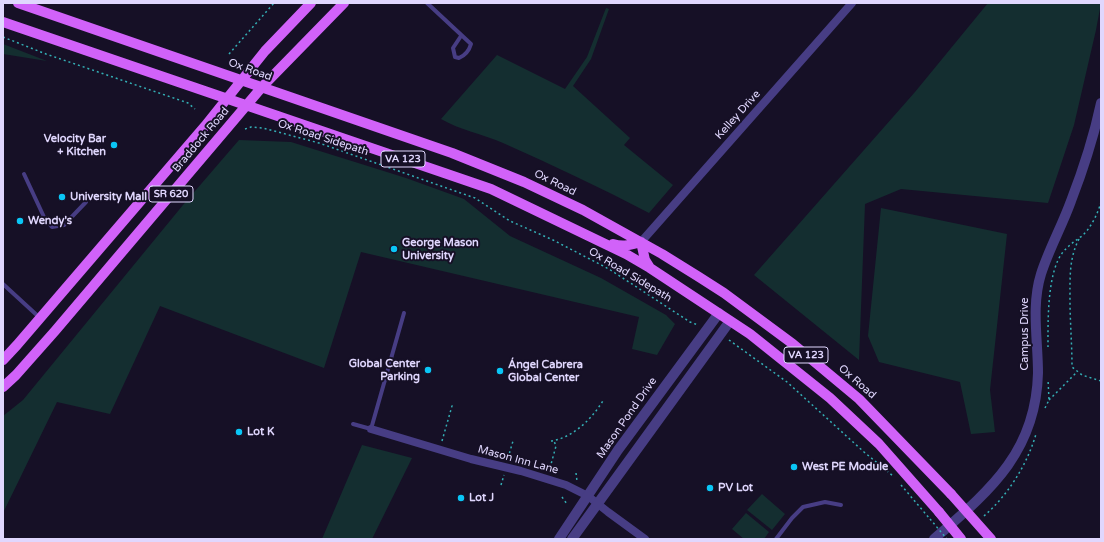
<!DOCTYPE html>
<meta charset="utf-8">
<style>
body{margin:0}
#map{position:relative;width:1104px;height:542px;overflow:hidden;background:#161026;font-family:"Varela Round",sans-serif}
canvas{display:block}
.frame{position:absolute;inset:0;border:4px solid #e0d7fe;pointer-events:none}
</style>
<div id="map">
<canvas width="1104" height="542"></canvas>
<div class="frame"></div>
</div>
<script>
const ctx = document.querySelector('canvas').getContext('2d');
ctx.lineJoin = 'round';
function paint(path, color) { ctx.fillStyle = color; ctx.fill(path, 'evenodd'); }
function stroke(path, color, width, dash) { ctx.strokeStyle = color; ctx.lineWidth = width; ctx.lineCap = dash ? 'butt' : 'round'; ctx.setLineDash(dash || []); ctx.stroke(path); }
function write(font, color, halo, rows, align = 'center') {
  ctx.font = font + ' "Varela Round",sans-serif'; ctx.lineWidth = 4; ctx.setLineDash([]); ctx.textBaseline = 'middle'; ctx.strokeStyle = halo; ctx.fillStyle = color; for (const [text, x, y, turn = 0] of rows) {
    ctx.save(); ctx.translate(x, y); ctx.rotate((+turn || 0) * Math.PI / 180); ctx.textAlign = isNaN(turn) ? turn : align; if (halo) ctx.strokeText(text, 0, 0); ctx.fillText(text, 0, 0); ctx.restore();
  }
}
paint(new Path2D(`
 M988,3h113l-5,27 -22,95 -26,78 -147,-14 -36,15 -6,156 -105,-85 161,-183z
 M606,8l3,1 -18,50 -18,27 57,52 -6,7 49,40 -24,28c-48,-25 -96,-48 -146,-70 -21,-9 -43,-13 -62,-24l56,-64 68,34 22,-32z
 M3,44l44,17 -44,-7z
 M239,140l52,2 115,36 58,21 46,37 91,42 65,37 9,9 -18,31 -25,-6 7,-32 -278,-65 -37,116 -164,-62 -50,108 -53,-12 -54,111v-97l20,-16 160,-195z
 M881,208l126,26 -17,156 5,42 -24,2 -11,-52 -81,-20 -11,-26z
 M362,445l50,13 -40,81h-50z
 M762,494l23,20 -13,16 -25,-20z
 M746,513l23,19 -5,7h-20l-12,-10z`), '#142e30');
stroke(new Path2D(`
 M3,37l43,17 142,49 7,6
 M229,54l45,-51
 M245,129l6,-2 12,1 56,15 156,55 35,23 43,19 56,29 81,53 8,3
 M1079,239c-10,19 -9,39 -9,60 0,23 2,45 2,68l10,8 19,6
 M729,340l58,42 77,70 29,24
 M1048,347c0,-26 -1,-75 15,-95 6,-7 12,-11 19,-16 9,-8 16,-23 19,-34
 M1049,400l28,-28
 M1045,408l4,-8 -1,-21
 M442,441l10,-35 2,1
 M551,441c22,-3 42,-23 53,-42
 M508,458l5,-17
 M550,468l6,-22 -2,-5
 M576,473l1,8
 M501,485l3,-10
 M901,485l29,34
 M562,497l5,7
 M984,516c24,-21 43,-51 52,-82`), '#34afb5', 1.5, [2, 3]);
stroke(new Path2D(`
 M427,3l44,41c-2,7 -5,11 -12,14l-4,-1 -2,-9 8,-12
 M24,174l20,43 8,10 12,-2 22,-23
 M3,284l37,34
 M353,424l18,5 33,-116
 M776,539l16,-21 11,-11 22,-5 16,3`), '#473d84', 4);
stroke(new Path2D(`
 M641,242l211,-239
 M371,429l100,30 50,12 45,14 22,11 20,16 37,27`), '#473d84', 8);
stroke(new Path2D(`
 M559,539l59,-89 101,-137
 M572,539l158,-218
 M934,539c55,-48 102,-86 104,-166 0,-33 -7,-67 3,-99 8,-25 21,-48 30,-73 12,-31 23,-65 30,-98`), '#473d84', 10);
stroke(new Path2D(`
 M18,3l434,150 72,29 59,28 79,44 37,23 25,16 69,51 66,55 92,95
 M3,22l488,167 135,65 24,14 100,66 80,64 49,46 60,68
 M641,242l4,18 5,8
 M613,244c10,3 18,1 28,-2
 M3,360l14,-15 188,-219 60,-75 46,-48
 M3,387l13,-12 39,-44 207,-244 82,-84`), '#d162f9', 10);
stroke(new Path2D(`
 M930,519l17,20`), '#34afb5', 1.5, [2, 3]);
stroke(new Path2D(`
 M951,494l40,45
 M939,512l22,27`), '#d162f9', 10);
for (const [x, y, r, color] of [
 [114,145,4,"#0ac6f6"],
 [62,197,4,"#0ac6f6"],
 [20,221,4,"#0ac6f6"],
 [394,249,4,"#0ac6f6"],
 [428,370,4,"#0ac6f6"],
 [500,371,4,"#0ac6f6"],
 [239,432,4,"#0ac6f6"],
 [794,467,4,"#0ac6f6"],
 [710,488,4,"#0ac6f6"],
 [461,498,4,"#0ac6f6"]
]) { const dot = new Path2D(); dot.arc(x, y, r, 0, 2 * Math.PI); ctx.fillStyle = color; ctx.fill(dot); stroke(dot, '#161026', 1.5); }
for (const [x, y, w] of [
 [403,159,44],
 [171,194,44],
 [806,355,44]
]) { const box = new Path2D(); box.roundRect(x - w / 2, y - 8, w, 16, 3); ctx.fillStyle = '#161026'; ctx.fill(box); stroke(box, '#e0d7fe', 1); }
write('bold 10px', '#e0d7fe', null, [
 ["VA 123",403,159],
 ["SR 620",171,194],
 ["VA 123",806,355]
]);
write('11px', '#e0d7fe', '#161026', [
 ["Ox Road",250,70,20],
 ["Kelley Drive",738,115,-48],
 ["Ox Road Sidepath",323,138,18],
 ["Braddock Road",201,140,-50],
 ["Ox Road",555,183,26],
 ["Ox Road Sidepath",630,275,31],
 ["Campus Drive",1025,334,-90],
 ["Ox Road",857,382,41],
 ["Mason Pond Drive",627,418,-55],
 ["Mason Inn Lane",518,460,15]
]);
write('bold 11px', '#e0d7fe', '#161026', [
 ["Velocity Bar",106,139,"right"],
 ["+ Kitchen",106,152,"right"],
 ["University Mall",70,197],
 ["Wendy's",28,221],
 ["George Mason",402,243],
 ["University",402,256],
 ["Global Center",420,364,"right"],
 ["Parking",420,377,"right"],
 ["Ángel Cabrera",508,365],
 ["Global Center",508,378],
 ["Lot K",247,432],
 ["West PE Module",802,467],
 ["PV Lot",718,488],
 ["Lot J",469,498]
], 'left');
</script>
